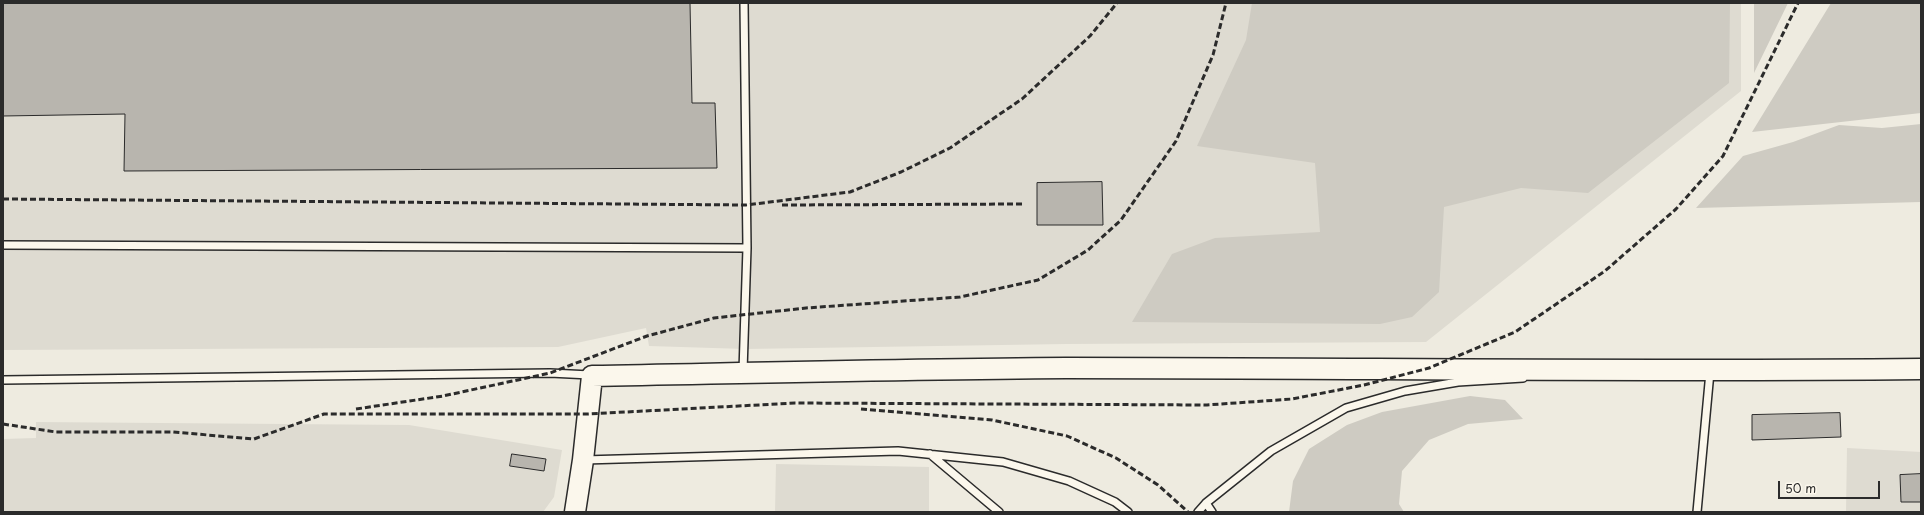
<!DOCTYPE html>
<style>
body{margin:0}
#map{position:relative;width:1924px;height:515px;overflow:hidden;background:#eeebe0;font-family:"Playpen Sans",sans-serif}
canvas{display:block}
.frame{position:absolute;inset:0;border:4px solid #2b2b2b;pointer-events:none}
.scale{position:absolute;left:1778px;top:481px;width:102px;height:18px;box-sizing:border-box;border:2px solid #2b2b2b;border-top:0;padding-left:5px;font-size:12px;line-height:14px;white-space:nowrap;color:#2b2b2b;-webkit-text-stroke:3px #fbf7ec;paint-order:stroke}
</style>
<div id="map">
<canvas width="1924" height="515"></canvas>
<div class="frame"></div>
<div class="scale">50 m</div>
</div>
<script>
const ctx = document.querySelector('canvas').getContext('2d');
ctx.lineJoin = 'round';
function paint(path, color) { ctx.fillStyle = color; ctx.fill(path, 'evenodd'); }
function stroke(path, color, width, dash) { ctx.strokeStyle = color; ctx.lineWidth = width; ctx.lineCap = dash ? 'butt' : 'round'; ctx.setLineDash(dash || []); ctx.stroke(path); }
paint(new Path2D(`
 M3,3h1738v88l-315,251 -360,2 -321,5 -96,-3 -3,-18 -88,19 -555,3z
 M36,422l373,3 153,25 -8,47 -11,15h-540v-73l33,-1z
 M1847,448l74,4v60h-75z
 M776,464l153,3v45h-154z`), '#dedbd1');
paint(new Path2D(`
 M1252,3h478l-1,80 -141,110 -67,-5 -77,19 -5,85 -27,25 -32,7 -248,-2 40,-68 43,-16 105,-6 -5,-69 -118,-17 49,-106z
 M1754,3h34l-34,70z
 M1831,3h90v110l-169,19z
 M1921,124v78l-225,6 47,-52 50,-14 46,-17 43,3z
 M1470,396l35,4 18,19 -55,5 -39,16 -27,31 -3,33 5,8h-115l4,-31 16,-32 38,-24 35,-13z`), '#cecbc2');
const building = new Path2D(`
 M3,3h687l2,100h23l2,65 -593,3 1,-57 -122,2z
 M1102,182l1,43h-66v-42z
 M1840,413l1,24 -89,3v-25z
 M512,454l34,5 -2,12 -34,-5z
 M1921,474v28h-20l-1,-27z`);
paint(building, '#b8b5ae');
stroke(building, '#2b2b2b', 1);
const lane = new Path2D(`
 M3,245l744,3 -3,-245
 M743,371l4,-123
 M3,380l547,-7 40,2
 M930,454l69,58
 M584,460l314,-9 105,11 66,19 46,21 13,10
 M1206,503l6,9
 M1198,512l8,-9 65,-52 75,-43 59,-17 53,-9 65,-4
 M1697,512l13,-140`);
const secondary = new Path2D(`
 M575,512l8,-52 9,-84c158,-3 316,-7 474,-8 285,0 570,4 855,1`);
stroke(lane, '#2b2b2b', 10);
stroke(secondary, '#2b2b2b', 23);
stroke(lane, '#fbf7ec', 7);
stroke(secondary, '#fbf7ec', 20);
stroke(new Path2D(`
 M3,199l743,6 104,-13 51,-20 49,-24 72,-49 68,-63 27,-33
 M782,205l243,-1
 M356,409l87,-13 107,-23 97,-37 67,-18 92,-10 154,-11 78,-17 50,-30 33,-30 55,-79 37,-86 13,-52
 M861,409l131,11 75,16 49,22 42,27 30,27
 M3,424l53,8h117l81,7 70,-25h264l207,-11 412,2 85,-6 72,-14 65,-17 86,-36 90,-61 71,-62 47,-53 75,-153`), '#2b2b2b', 3, [6, 3]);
</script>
